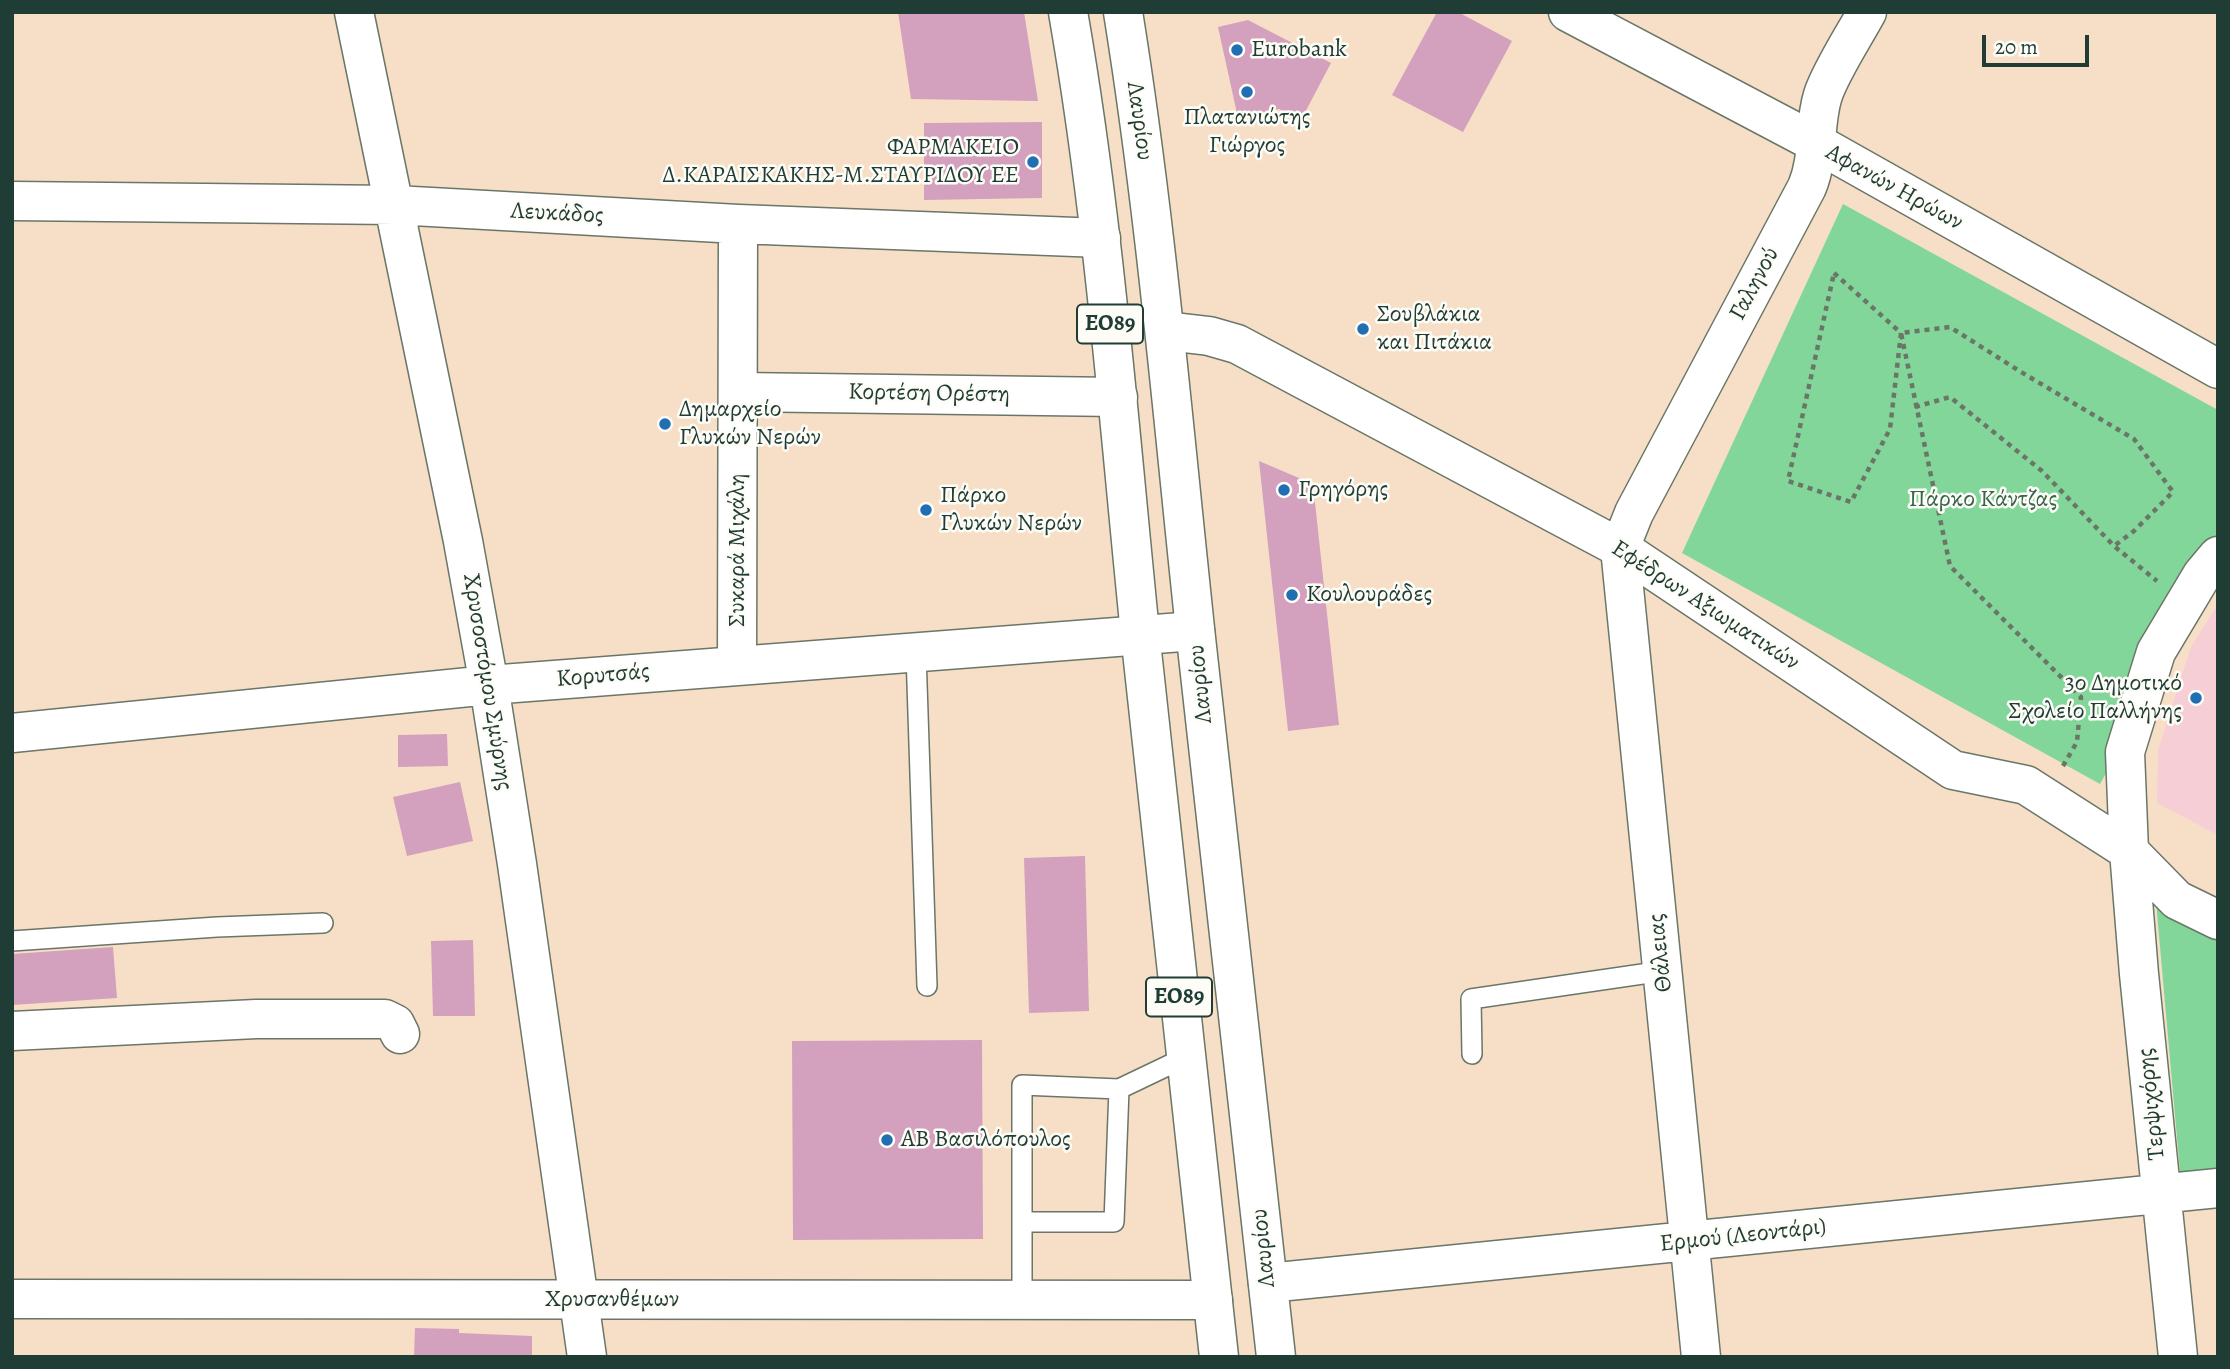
<!DOCTYPE html>
<meta charset="utf-8">
<style>
body{margin:0}
#map{position:relative;width:2230px;height:1369px;overflow:hidden;background:#f6dfc6;font-family:Alegreya,serif}
canvas{display:block}
.frame{position:absolute;inset:0;border:14px solid #1f3d34;pointer-events:none}
.scale{position:absolute;left:1982px;top:35px;width:107px;height:32px;box-sizing:border-box;border:4px solid #1f3d34;border-top:0;padding-left:9px;font-size:21px;line-height:24px;white-space:nowrap;color:#1f3d34;-webkit-text-stroke:5px #fdfcf7;paint-order:stroke}
</style>
<div id="map">
<canvas width="2230" height="1369"></canvas>
<div class="frame"></div>
<div class="scale">20 m</div>
</div>
<script>
const ctx = document.querySelector('canvas').getContext('2d');
ctx.lineJoin = 'round';
function paint(path, color) { ctx.fillStyle = color; ctx.fill(path, 'evenodd'); }
function stroke(path, color, width, dash) { ctx.strokeStyle = color; ctx.lineWidth = width; ctx.lineCap = dash ? 'butt' : 'round'; ctx.setLineDash(dash || []); ctx.stroke(path); }
function write(font, color, halo, rows, align = 'center') {
  ctx.font = font + ' Alegreya,serif'; ctx.lineWidth = 5; ctx.setLineDash([]); ctx.textBaseline = 'middle'; ctx.strokeStyle = halo; ctx.fillStyle = color; for (const [text, x, y, turn = 0] of rows) {
    ctx.save(); ctx.translate(x, y); ctx.rotate((+turn || 0) * Math.PI / 180); ctx.textAlign = isNaN(turn) ? turn : align; if (halo) ctx.strokeText(text, 0, 0); ctx.fillText(text, 0, 0); ctx.restore();
  }
}
paint(new Path2D(`
 M2218,604v231l-61,-32 1,-53 33,-103z`), '#f6cfd6');
paint(new Path2D(`
 M1843,204l375,206v162l-118,212 -418,-231z
 M2153,868l65,39v272l-37,4z`), '#82d699');
paint(new Path2D(`
 M898,12h126l14,89 -127,-2z
 M1437,12h21l54,29 -49,91 -71,-37z
 M1248,20l83,43 -30,57 -22,-11 -41,9 -20,-91z
 M1042,122v76l-118,2v-77z
 M1259,461l54,23 26,241 -51,6z
 M447,734l1,32 -50,1v-32z
 M460,782l13,59 -66,15 -14,-59z
 M1085,856l4,155 -60,2 -5,-155z
 M473,940l2,76h-42l-2,-75z
 M113,947l4,51 -105,7v-51z
 M982,1040l1,199 -190,1 -1,-199z
 M415,1328l44,1v4l73,3v21h-118z`), '#d3a0be');
const lane = new Path2D(`
 M916,653l11,333
 M12,941l205,-14 106,-4
 M1472,1054l-1,-55 192,-28
 M1022,1222h92l5,-133
 M1022,1301v-216l97,4 67,-32`);
const street = new Path2D(`
 M354,12l109,529 26,144 28,179 70,493
 M12,201l383,4 343,19 363,14
 M1166,331l43,5 28,8 383,204 333,222 73,15 103,66 48,49 41,20
 M739,392l379,5
 M737,666l1,-442
 M12,733l477,-48 706,-54
 M12,1031l244,-12h129l10,5 5,10
 M1268,1283l950,-95
 M12,1299l1201,1
 M1701,1357l-81,-809 14,-35 173,-326c13,-31 6,-61 16,-92 8,-24 31,-59 44,-83
 M2178,1357l-39,-383 -10,-123 -4,-99 31,-100 46,-77 16,-19`);
const secondary = new Path2D(`
 M1568,12l250,132 400,225`);
const primary = new Path2D(`
 M1068,12c36,206 51,414 72,621 25,242 53,483 79,724
 M1123,12c34,211 51,423 74,635 25,237 54,473 79,710`);
stroke(lane, '#6a7667', 22);
stroke(street, '#6a7667', 41);
stroke(secondary, '#6a7667', 41);
stroke(primary, '#6a7667', 41);
stroke(new Path2D(`
 M1834,273l67,60 -11,96 -39,73 -63,-21z
 M1915,407l35,-10 92,74 72,75 43,35
 M2063,766l14,-24 4,-45 -131,-131 -49,-233 49,-6 71,45 113,67 39,53 -39,39 -20,15`), '#6a7667', 4.5, [5, 5]);
stroke(lane, '#fff', 19);
stroke(street, '#fff', 38);
stroke(secondary, '#fff', 38);
stroke(primary, '#fff', 38);
for (const [x, y, r, color] of [
 [1237,50,7,"#1f6fb2"],
 [1247,92,7,"#1f6fb2"],
 [1033,162,7,"#1f6fb2"],
 [1363,329,7,"#1f6fb2"],
 [665,424,7,"#1f6fb2"],
 [1284,490,7,"#1f6fb2"],
 [926,510,7,"#1f6fb2"],
 [1292,595,7,"#1f6fb2"],
 [2196,698,7,"#1f6fb2"],
 [887,1140,7,"#1f6fb2"]
]) { const dot = new Path2D(); dot.arc(x, y, r, 0, 2 * Math.PI); ctx.fillStyle = color; ctx.fill(dot); stroke(dot, '#fdfcf7', 2.5); }
for (const [x, y, w] of [
 [1110,324,66],
 [1179,997,66]
]) { const box = new Path2D(); box.roundRect(x - w / 2, y - 19.5, w, 39, 5); ctx.fillStyle = '#fdfcf7'; ctx.fill(box); stroke(box, '#1f3d34', 2); }
write('bold 23px', '#1f3d34', null, [
 ["ΕΟ89",1110,324],
 ["ΕΟ89",1179,997]
]);
write('24px', '#1f3d34', '#fdfcf7', [
 ["Eurobank",1251,50],
 ["Πλατανιώτης",1247,118,"center"],
 ["Γιώργος",1247,146,"center"],
 ["ΦΑΡΜΑΚΕΙΟ",1019,148,"right"],
 ["Δ.ΚΑΡΑΙΣΚΑΚΗΣ-Μ.ΣΤΑΥΡΙΔΟΥ ΕΕ",1019,176,"right"],
 ["Σουβλάκια",1377,315],
 ["και Πιτάκια",1377,343],
 ["Δημαρχείο",679,410],
 ["Γλυκών Νερών",679,438],
 ["Γρηγόρης",1298,490],
 ["Πάρκο",940,496],
 ["Γλυκών Νερών",940,524],
 ["Κουλουράδες",1306,595],
 ["3ο Δημοτικό",2182,684,"right"],
 ["Σχολείο Παλλήνης",2182,712,"right"],
 ["ΑΒ Βασιλόπουλος",901,1140]
], 'left');
write('24px', '#1f3d34', '#fdfcf7', [
 ["Λαυρίου",1139,121,82],
 ["Αφανών Ηρώων",1894,188,29],
 ["Λευκάδος",557,214,3],
 ["Γαληνού",1755,284,-62],
 ["Κορτέση Ορέστη",929,394,1],
 ["Συκαρά Μιχάλη",738,550,-90],
 ["Εφέδρων Αξιωματικών",1705,606,33],
 ["Κορυτσάς",603,676,-5],
 ["Χρυσοστόμου Σμύρνης",487,682,81],
 ["Λαυρίου",1201,684,-96],
 ["Θάλειας",1661,953,-96],
 ["Τερψιχόρης",2152,1104,-96],
 ["Ερμού (Λεοντάρι)",1743,1236,-6],
 ["Λαυρίου",1264,1248,-96],
 ["Χρυσανθέμων",612,1300]
]);
write('24px', '#38634d', '#fdfcf7', [
 ["Πάρκο Κάντζας",1983,500]
]);
</script>
